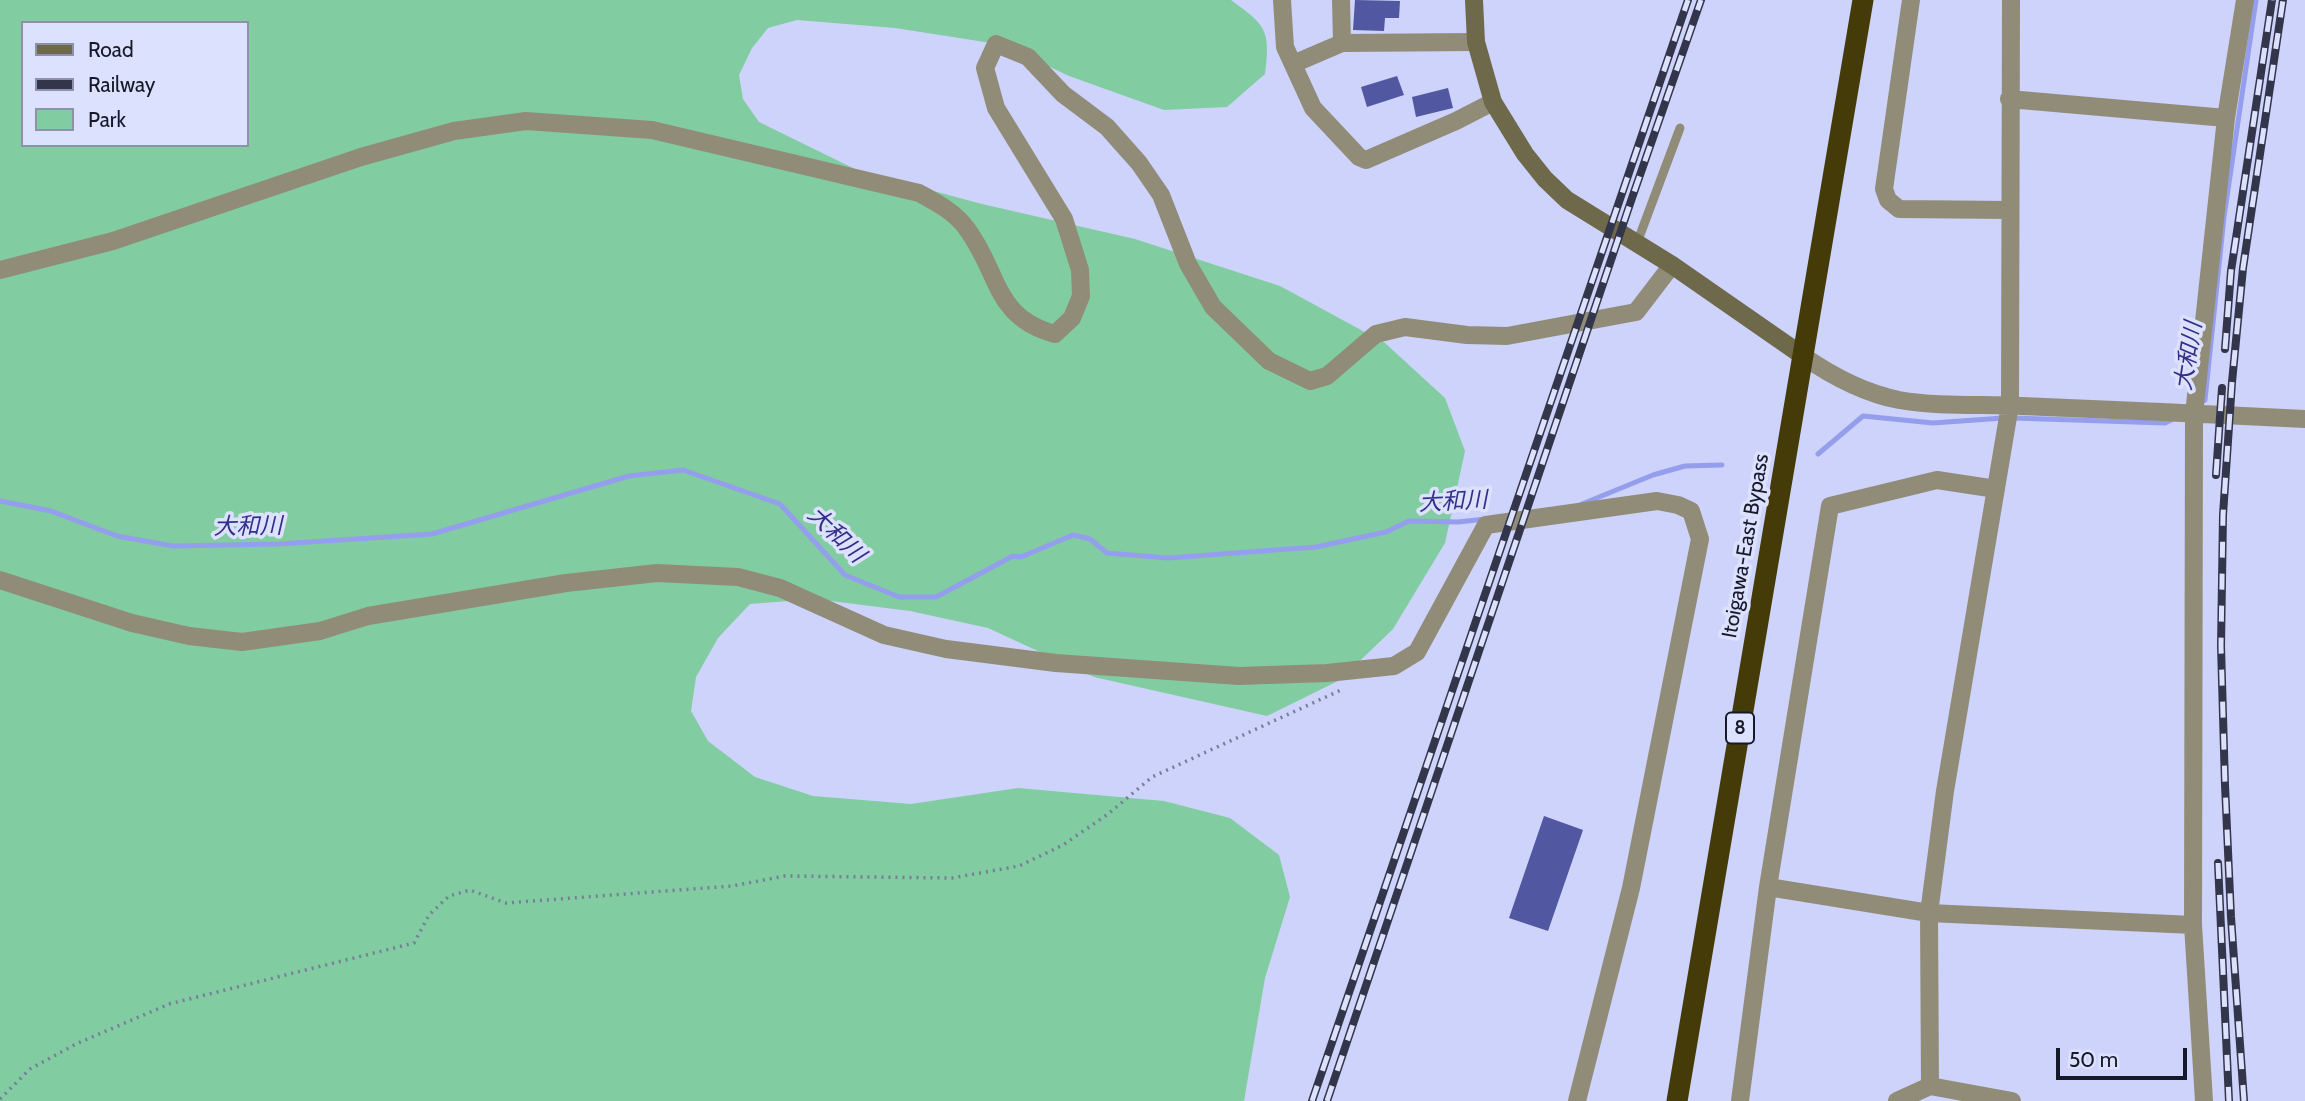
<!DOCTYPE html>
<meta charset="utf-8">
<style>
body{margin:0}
#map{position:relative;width:2305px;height:1101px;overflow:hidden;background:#cdd3fa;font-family:Cabin,sans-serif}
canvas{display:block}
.legend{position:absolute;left:21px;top:21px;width:228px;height:126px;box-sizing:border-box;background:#dce1fe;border:2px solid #8d91a9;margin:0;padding:9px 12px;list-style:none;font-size:21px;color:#161929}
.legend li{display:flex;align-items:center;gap:14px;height:35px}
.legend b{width:35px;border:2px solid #8d91a9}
.scale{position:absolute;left:2056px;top:1048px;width:131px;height:32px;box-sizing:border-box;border:4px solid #161929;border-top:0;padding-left:9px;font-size:21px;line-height:24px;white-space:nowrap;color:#161929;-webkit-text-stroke:5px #dce1fe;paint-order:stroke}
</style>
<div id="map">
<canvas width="2305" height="1101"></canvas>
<ul class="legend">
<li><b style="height:9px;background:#6f694b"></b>Road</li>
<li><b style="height:9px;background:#33364a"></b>Railway</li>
<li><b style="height:19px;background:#81cda1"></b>Park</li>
</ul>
<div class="scale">50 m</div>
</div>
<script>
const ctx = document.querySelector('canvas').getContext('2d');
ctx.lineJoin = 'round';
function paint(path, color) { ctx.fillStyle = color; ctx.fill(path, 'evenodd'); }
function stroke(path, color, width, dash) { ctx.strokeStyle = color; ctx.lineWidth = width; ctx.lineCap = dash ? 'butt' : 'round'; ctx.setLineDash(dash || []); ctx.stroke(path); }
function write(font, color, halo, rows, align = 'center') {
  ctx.font = font + ' Cabin,"Noto Sans JP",sans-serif'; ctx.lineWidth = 7; ctx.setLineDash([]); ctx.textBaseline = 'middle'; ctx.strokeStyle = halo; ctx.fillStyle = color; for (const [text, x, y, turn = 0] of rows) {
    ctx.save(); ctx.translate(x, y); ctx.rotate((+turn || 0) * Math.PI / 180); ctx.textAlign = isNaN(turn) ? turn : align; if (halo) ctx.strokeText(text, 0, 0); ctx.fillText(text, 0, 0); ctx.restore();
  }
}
paint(new Path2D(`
 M0,0h1231c34,25 40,29 34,74l-38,33 -63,3 -95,-34 -65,-31 -109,-17 -98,-8 -29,8 -16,20 -13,27 4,24 16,23 100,49 123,33 153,35 145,47 105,57 60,55 20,53 -20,92 -52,86 -53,51 -73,36 -173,-39 -106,-49 -78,-17 -95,-12 -65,5 -32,34 -22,39 -5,34 17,30 47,36 58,19 98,8 107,-16 146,13 66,17 49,37 11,42 -25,81 -21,123h-1244zM23,23h224v122h-224z`), '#81cda1');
stroke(new Path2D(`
 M2200,403l5,-3 19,-183 32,-217
 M2013,418l152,5 8,-4
 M1818,454l45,-38 70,7 70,-5
 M0,501l51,10 66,25 56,10 106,-2 153,-10 197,-58 54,-6 97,34 65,71 54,22h37l77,-41 8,1 52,-22 17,4 17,14 61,5 148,-11 70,-15 23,-11 49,1 28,-3
 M1582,504l71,-29 32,-9 37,-1`), '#949eed', 5);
paint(new Path2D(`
 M1355,0l45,1 -1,17h-14l-1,13 -31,-1z
 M1397,76l7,19 -37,12 -6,-20z
 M1448,88l5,20 -37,9 -4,-20z
 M1544,816l39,14 -35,101 -39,-13z`), '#5157a0');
stroke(new Path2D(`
 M0,1099l30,-30 46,-25 93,-40 245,-61 15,-28 20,-19 21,-6 36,13 226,-17 53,-10 167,2 67,-12 44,-21 45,-31 44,-37 189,-87`), '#787d99', 3.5, [2, 5]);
stroke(new Path2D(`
 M1637,243l43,-115`), '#918c78', 9);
stroke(new Path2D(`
 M1282,0l3,47 28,61 46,49 7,3 90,-39 37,-19
 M1341,0l1,43
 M1911,0l-27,189 4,11 11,9 111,1
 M1293,64l49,-21 134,-1
 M2009,99l217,19
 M0,270l113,-29 248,-84 93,-26 72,-10 126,9 267,63c18,10 36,19 48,36 33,44 26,88 88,105l17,-16 9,-22 -1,-26 -16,-51 -68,-111 -11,-40 11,-24 32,13 35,37 44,33 32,36 22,32 27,69 25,43 56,54 41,20 17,-5 49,-42 29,-7 62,8 40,1 129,-24 36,-47
 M1803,356c29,20 60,37 96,44 41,7 82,4 123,6 94,4 189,8 283,13
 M0,580l132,43 57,13 53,6 78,-11 48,-15 198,-33 91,-10 81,4 42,11 104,47 62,14 110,14 183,13 88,-3 67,-7 23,-14 69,-127 171,-24 21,4 13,6 9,28 -69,349 -54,213
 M1768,887l161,26 264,12
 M1930,1086l-1,-173 16,-122 65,-386 1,-405
 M1740,1101l28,-214 62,-381 107,-26 59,9
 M1897,1101l33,-15 82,15
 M2204,1101l-11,-176 1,-511 32,-296 19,-118`), '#918c78', 18);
stroke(new Path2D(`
 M1474,0l2,42 17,60 32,52 20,25 22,21 105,65 131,91`), '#6f694b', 18);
stroke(new Path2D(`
 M1677,1101l186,-1101`), '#443b09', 21);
const rail = new Path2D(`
 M2225,349l6,-78 41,-271
 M2216,475l6,-87
 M2218,863l11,238
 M1312,1101l376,-1101
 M1327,1101l305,-903 69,-198
 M2244,1101l-13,-184 -6,-132 -4,-139 2,-131 9,-133 11,-114 40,-268`);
stroke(rail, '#33364a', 8);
stroke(rail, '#dce1fe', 5, [16]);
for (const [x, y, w] of [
 [1740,728,28]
]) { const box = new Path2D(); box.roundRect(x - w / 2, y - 15.5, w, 31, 5); ctx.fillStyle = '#dce1fe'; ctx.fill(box); stroke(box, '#161929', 2); }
write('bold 19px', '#161929', null, [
 ["8",1740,728]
]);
write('21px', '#161929', '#dce1fe', [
 ["Itoigawa-East Bypass",1746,546,-80]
]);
write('italic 23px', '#312f89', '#dce1fe', [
 ["大和川",2189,356,-81],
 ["大和川",1453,502,-3],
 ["大和川",248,527,-1],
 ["大和川",836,535,44]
]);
</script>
